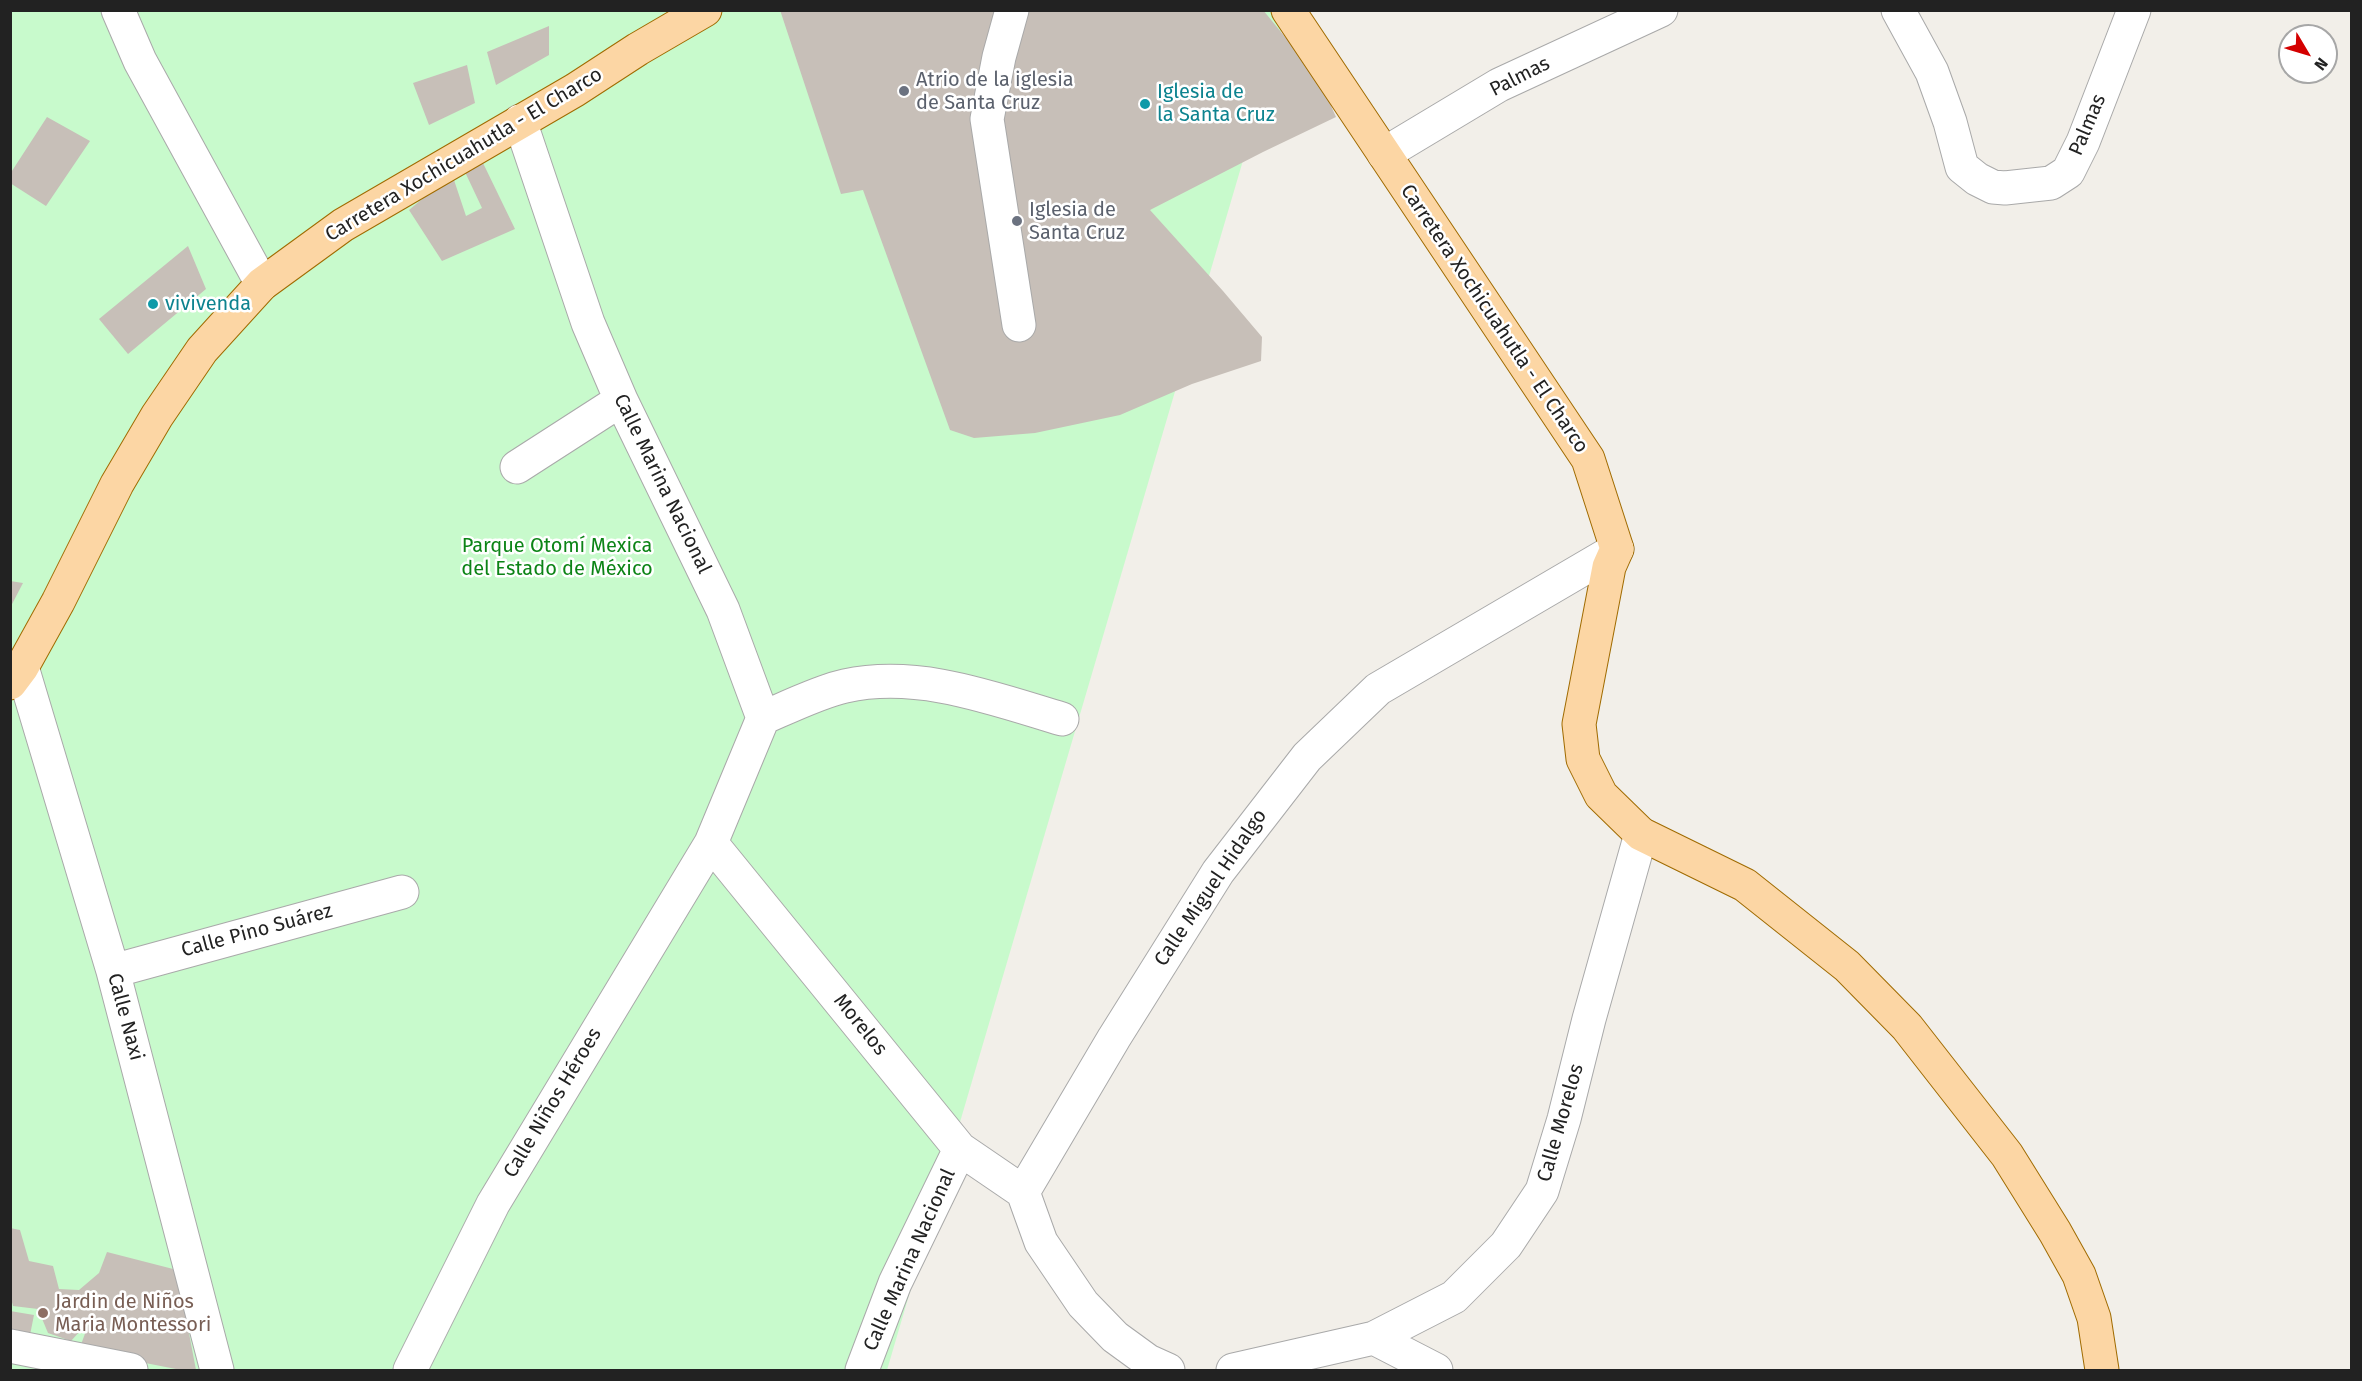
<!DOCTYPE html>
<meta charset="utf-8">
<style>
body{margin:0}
#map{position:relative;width:2362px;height:1381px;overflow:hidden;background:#f2efe9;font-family:"Fira Sans",sans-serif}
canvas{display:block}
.frame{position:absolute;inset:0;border:12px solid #222;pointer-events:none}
.north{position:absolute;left:2278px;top:24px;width:60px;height:60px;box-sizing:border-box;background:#fff;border:2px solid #a7a7a7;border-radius:50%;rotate:128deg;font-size:16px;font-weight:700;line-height:24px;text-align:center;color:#222}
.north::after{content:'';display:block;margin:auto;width:21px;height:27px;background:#d40000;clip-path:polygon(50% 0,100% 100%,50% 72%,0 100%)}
</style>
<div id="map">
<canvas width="2362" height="1381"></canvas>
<div class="frame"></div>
<div class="north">N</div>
</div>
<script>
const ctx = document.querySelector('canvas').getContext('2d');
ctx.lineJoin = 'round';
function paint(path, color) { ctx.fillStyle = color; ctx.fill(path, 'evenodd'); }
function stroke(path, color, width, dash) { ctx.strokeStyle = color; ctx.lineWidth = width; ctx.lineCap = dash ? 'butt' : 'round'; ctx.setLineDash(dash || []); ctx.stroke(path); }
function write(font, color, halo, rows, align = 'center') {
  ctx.font = font + ' "Fira Sans",sans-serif'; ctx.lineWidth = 5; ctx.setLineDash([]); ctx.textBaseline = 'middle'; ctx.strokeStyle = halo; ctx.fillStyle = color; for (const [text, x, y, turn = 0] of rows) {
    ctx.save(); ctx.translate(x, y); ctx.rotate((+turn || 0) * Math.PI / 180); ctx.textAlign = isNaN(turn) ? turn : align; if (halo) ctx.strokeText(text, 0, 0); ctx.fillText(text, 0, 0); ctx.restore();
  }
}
paint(new Path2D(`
 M10,11h1277l-400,1359h-876z`), '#c8facc');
paint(new Path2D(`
 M780,10h483l27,33 25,27 21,47 -73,35 -113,58 73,81 39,46 -1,24 -69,23 -72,31 -85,18 -61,5 -24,-8 -87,-240 -22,4z
 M549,26v29l-53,30 -9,-33z
 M467,65l8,38 -46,22 -16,-42z
 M47,117l43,24 -44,65 -36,-23v-9z
 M483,163l32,66 -73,32 -33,-51 43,-36 14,42 16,-8 -17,-36z
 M188,246l18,43 -78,65 -29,-35z
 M10,581l13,2 -13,25z
 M10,1228l10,2 9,31 24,5 6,23 20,1 20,-17 8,-21 70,18 19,100h-15l-102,-20 11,-30 -19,21 -23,-8 -10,-24 -25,-3 -3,-11z
 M10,1311l24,4 -5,25 -19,-3z`), '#c7bfb8');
const minor = new Path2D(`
 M118,10l22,51 122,223
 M1012,10l-13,47 -12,62 32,206
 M1898,10l34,62 18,50 12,45 15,12 16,8 12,1 46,-5 17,-11 15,-30 51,-132
 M1384,154l115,-69 162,-75
 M517,467l104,-67
 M22,667l91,304 104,399
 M763,718c23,-10 58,-27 82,-32 73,-16 147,12 217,33
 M711,843l249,306 63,43
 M113,971l289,-79
 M1023,1192l91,-154 104,-166 89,-115 71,-68 239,-140
 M1023,1192l18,50 42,62 32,33 33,24 20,9
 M1374,1338l62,32
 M10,1346l121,24
 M410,1370l83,-166 218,-361 52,-125 -40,-108 -102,-210 -33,-77 -68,-202
 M862,1370l33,-87 65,-134
 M1233,1370l141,-32 80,-41 52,-52 36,-54 22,-72 25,-100 52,-185`);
const major = new Path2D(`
 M1288,10l300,449 29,90 -8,18 -30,157 4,35 18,36 40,39 104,51 102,81 60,61 100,128 48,77 24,43 15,43 8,52
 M10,683l12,-16 36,-65 59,-118 40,-68 45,-66 60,-66 81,-59 232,-135 63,-41 67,-39`);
stroke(minor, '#a9a9a9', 35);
stroke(major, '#a06b00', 35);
stroke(minor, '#fff', 33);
stroke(major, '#fcd6a4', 33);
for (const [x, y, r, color] of [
 [904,91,6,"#6b7280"],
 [1145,104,6,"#0f9aa8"],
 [1017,221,6,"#6b7280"],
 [153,304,6,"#0f9aa8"],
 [43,1313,6,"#8d6e63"]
]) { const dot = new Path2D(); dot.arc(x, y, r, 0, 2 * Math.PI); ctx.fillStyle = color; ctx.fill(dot); stroke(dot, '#fff', 2); }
write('20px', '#222', '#fff', [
 ["Palmas",1520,77,-27],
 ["Palmas",2088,125,-67],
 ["Carretera Xochicuahutla - El Charco",464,155,-31],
 ["Carretera Xochicuahutla - El Charco",1494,319,56],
 ["Calle Marina Nacional",662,484,64],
 ["Calle Miguel Hidalgo",1211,888,-56],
 ["Calle Pino Suárez",257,931,-15],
 ["Calle Naxi",125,1017,75],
 ["Morelos",860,1025,51],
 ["Calle Niños Héroes",553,1103,-59],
 ["Calle Morelos",1561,1123,-74],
 ["Calle Marina Nacional",910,1260,-66]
]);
write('20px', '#5b616d', '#fff', [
 ["Atrio de la iglesia",916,80],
 ["de Santa Cruz",916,103],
 ["Iglesia de",1029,210],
 ["Santa Cruz",1029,233]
], 'left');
write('20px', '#0d838f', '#fff', [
 ["Iglesia de",1157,92],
 ["la Santa Cruz",1157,115],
 ["vivivenda",165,304]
], 'left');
write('20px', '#0c8416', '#fff', [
 ["Parque Otomí Mexica",557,546],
 ["del Estado de México",557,569]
]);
write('20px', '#785e54', '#fff', [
 ["Jardin de Niños",55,1302],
 ["Maria Montessori",55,1325]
], 'left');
</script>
